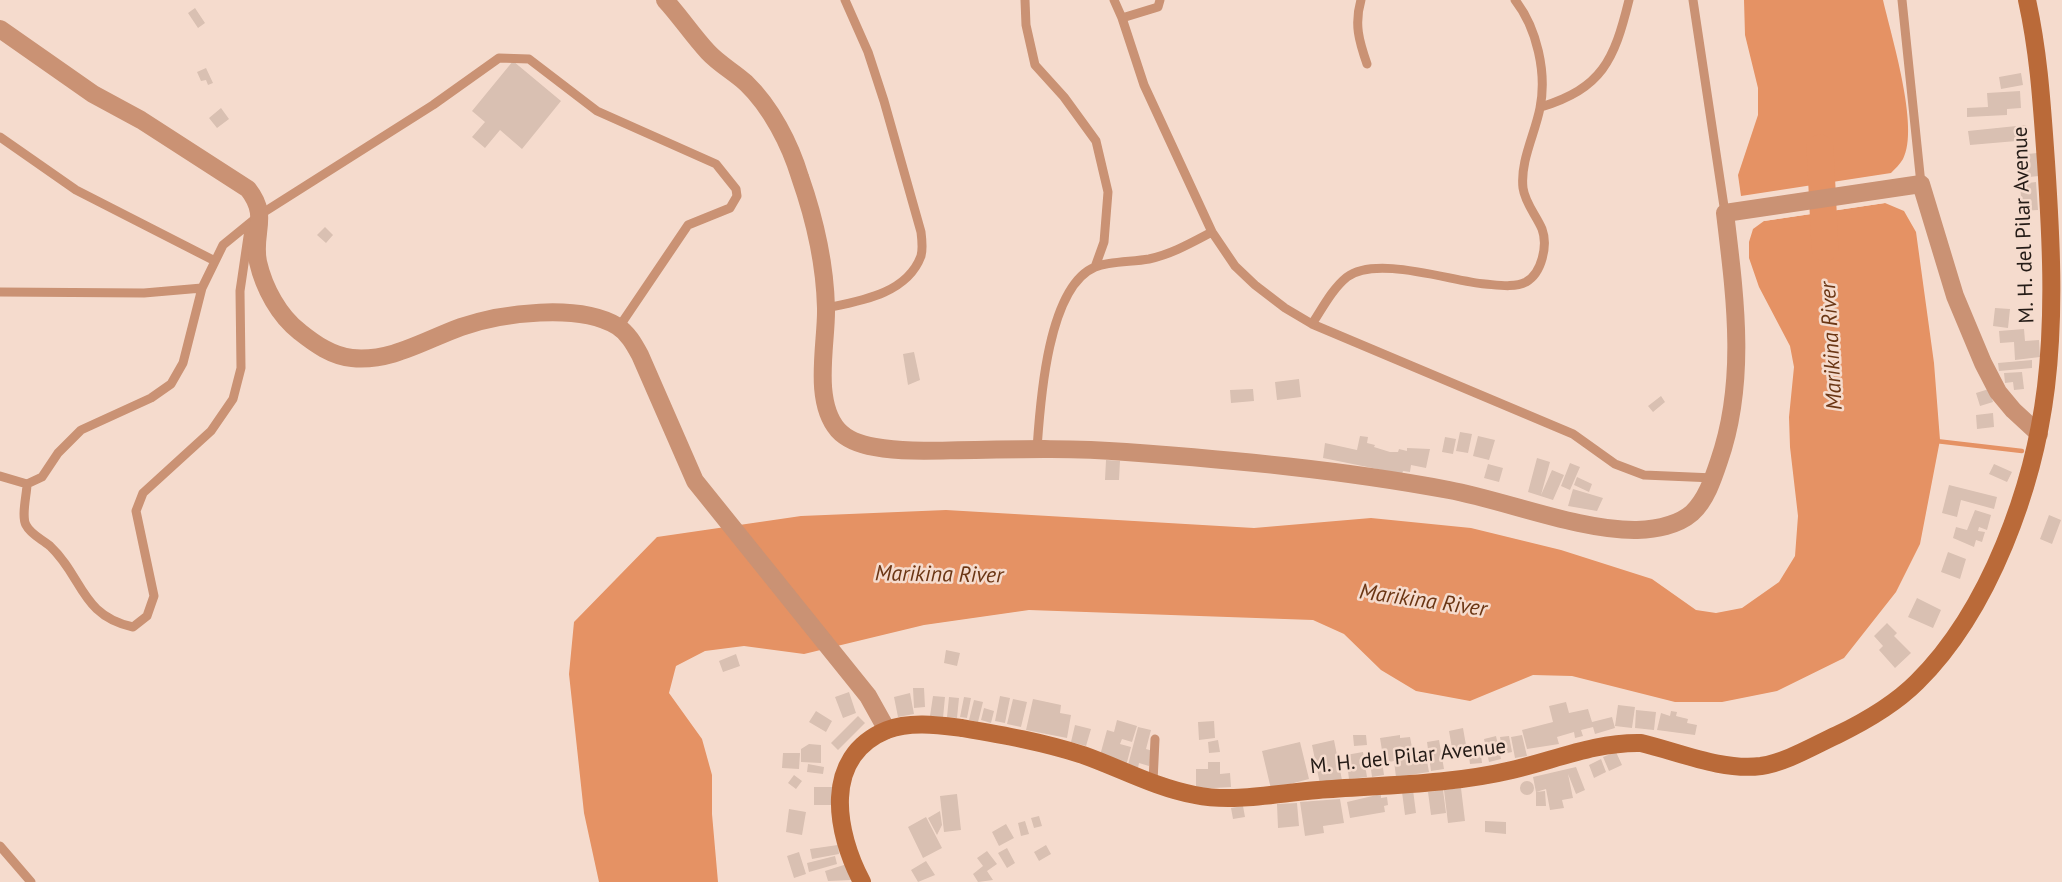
<!DOCTYPE html>
<style>
body{margin:0}
canvas{display:block;background:#f5dbcd}
</style>
<canvas width="2062" height="882"></canvas>
<script>
const ctx = document.querySelector('canvas').getContext('2d');
ctx.lineJoin = 'round';
function paint(path, color) { ctx.fillStyle = color; ctx.fill(path, 'evenodd'); }
function stroke(path, color, width, dash) { ctx.strokeStyle = color; ctx.lineWidth = width; ctx.lineCap = dash ? 'butt' : 'round'; ctx.setLineDash(dash || []); ctx.stroke(path); }
function write(font, color, halo, rows, align = 'center') {
  ctx.font = font + ' "PT Sans",sans-serif'; ctx.lineWidth = 5; ctx.setLineDash([]); ctx.textBaseline = 'middle'; ctx.strokeStyle = halo; ctx.fillStyle = color; for (const [text, x, y, turn = 0] of rows) {
    ctx.save(); ctx.translate(x, y); ctx.rotate((+turn || 0) * Math.PI / 180); ctx.textAlign = isNaN(turn) ? turn : align; if (halo) ctx.strokeText(text, 0, 0); ctx.fillText(text, 0, 0); ctx.restore();
  }
}
paint(new Path2D(`
 M1744,0h139c8,35 37,128 20,159 -3,5 -8,10 -12,14l-150,23 -3,-21 20,-60v-27l-13,-53z
 M1885,203l19,8 12,21 18,131 6,77 -20,104 -24,48 -52,66 -67,33 -55,11h-47l-103,-26 -39,-1 -63,26 -54,-10 -35,-21 -37,-36 -31,-14 -284,-10 -105,15 -120,29 -60,-8 -39,5 -29,15 -7,27 33,46 10,36v39l6,68h-119l-15,-69 -15,-139 5,-52 83,-85 144,-21 145,-6 308,18 117,-10 100,10 90,22 91,29 44,31 20,3 26,-5 37,-26 16,-26 3,-40 -8,-69 -1,-30 5,-50 -4,-21 -31,-59 -10,-29v-16l4,-13 11,-8z`), '#e59264');
paint(new Path2D(`
 M1881,176l1,3 -121,18v-3z
 M1885,200v3l-121,18v-3z`), '#f5dbcd');
stroke(new Path2D(`
 M1936,441l86,10`), '#e59264', 4.5);
stroke(new Path2D(`
 M1820,148l5,100`), '#e59264', 27);
paint(new Path2D(`
 M195,8l10,15 -7,5 -10,-15z
 M513,61l48,40 -39,48 -22,-19 -15,18 -13,-11 13,-15 -13,-11z
 M206,68l7,15 -5,2 -2,-5 -5,1 -4,-9z
 M2021,73l2,12 -22,4 -2,-12z
 M2020,91l1,17 -14,1v6l-40,2v-9l21,-1 -1,-14z
 M221,108l8,11 -12,9 -8,-10z
 M2026,125l2,15 -58,5 -2,-14z
 M2037,153l2,23 -20,2 -1,-23z
 M2036,182l2,28 -16,1 -2,-27z
 M325,227l8,8 -7,8 -9,-8z
 M1995,308l15,1 -2,19 -15,-2z
 M2024,329l1,12 14,-1 1,17 -25,3 -1,-18 -14,1 -1,-12z
 M914,352l6,28 -12,5 -5,-31z
 M2032,360v8l-33,3 -1,-8z
 M2022,372l2,17 -10,1 -1,-8 -8,1 -1,-10z
 M1299,379l2,18 -24,3 -2,-18z
 M1253,389l1,12 -23,2 -1,-13z
 M1989,389l4,13 -13,4 -4,-13z
 M1661,396l4,6 -12,10 -5,-6z
 M1993,413l1,14 -17,2 -1,-14z
 M1460,432l12,2 -4,19 -12,-2z
 M1360,436l8,1 -1,6 8,2 -1,2 16,5h8l1,-3 8,2v-3l23,1 -4,19 -15,-3 -1,7 -7,-1 -1,3 -79,-16 2,-15 32,7z
 M1478,436l17,4 -6,20 -16,-4z
 M1445,437l11,2 -3,15 -11,-2z
 M1537,458l13,4 -9,33 11,-25 12,5 -11,25 -25,-8z
 M1106,460l14,1 -1,19h-14z
 M1570,463l10,4 -10,23 -9,-4z
 M1488,464l15,4 -4,14 -15,-4z
 M1994,464l18,8 -5,10 -18,-8z
 M1577,477l15,7 -3,8 -15,-7z
 M1949,485l48,12 -3,12 -33,-9 -4,17 -15,-4z
 M1573,489l30,9 -6,13 -29,-5z
 M1975,510l16,5 -4,15 -8,-3 -1,4 7,1 -3,10 -6,-2 -2,7 -21,-9 3,-11 11,3z
 M2049,515l12,5 -9,24 -12,-5z
 M1948,552l18,7 -6,20 -19,-7z
 M1917,598l24,12 -8,18 -25,-11z
 M1887,623l10,10 -3,3 17,17 -16,15 -16,-18 4,-4 -9,-10z
 M946,650l14,3 -3,13 -13,-3z
 M736,654l4,12 -17,6 -4,-11z
 M913,688h11l1,19 -11,1z
 M849,692l7,21 -13,5 -8,-21z
 M910,693l4,21 -16,3 -4,-20z
 M933,696l12,1 -2,21 -13,-2z
 M1000,696l10,2 -5,25 -10,-2z
 M949,697l10,1 -2,20 -10,-1z
 M964,697l7,1 -4,20 -7,-1z
 M1013,699l14,3 -6,25 -14,-3z
 M1033,699l28,6 -1,8 11,2 -4,23 -41,-8z
 M974,700l9,2 -5,20 -9,-2z
 M1566,702l3,11 19,-4 4,13 20,-5 3,11 -20,6 -2,-7 -12,3 2,6 -8,2 -1,-6 -17,5 2,7 -32,5 -5,-19 31,-8 -4,-16z
 M1618,705l17,2 -3,21 -17,-2z
 M984,708l10,3 -3,12 -10,-3z
 M1636,710l20,2 -2,18 -19,-2z
 M816,711l16,10 -6,11 -17,-10z
 M1671,711l6,1 -1,4 12,3 -1,4 10,2 -2,10 -38,-5 4,-17 9,3z
 M858,716l7,7 -27,27 -7,-7z
 M1117,720l20,6 -5,16 -10,-3 -2,5 11,3 -5,19 -27,-7 8,-29 7,2z
 M1214,721l1,17 -16,2 -1,-18z
 M1075,725l16,4 -5,17 -15,-4z
 M1138,727l13,3 -5,19 7,2 -4,15 -10,-3 -1,5 -10,-3z
 M1463,728l4,23 -14,3 -4,-23z
 M1353,735h13l1,10 -13,1z
 M1400,735v3l10,-1 5,26 12,-2 2,11 -33,5 -2,-16 -10,2 -4,-25z
 M1522,735l5,21 -12,2 -4,-21z
 M1496,736l5,23 -12,3 -5,-23z
 M1509,736l3,16 -9,2 -3,-17z
 M1218,740l2,12 -11,1 -1,-11z
 M1334,740l8,40 -22,4 -8,-39z
 M1439,740l5,29 -13,2 -4,-29z
 M1300,742l9,37 -38,10 -9,-38z
 M809,744l12,1v18l-20,-1v-13z
 M1363,752l4,25 -18,2 -3,-24z
 M1616,752l6,13 -13,6 -6,-14z
 M783,753h17l-1,16 -17,-1z
 M1481,755l1,8 -12,1 -1,-8z
 M1601,759l5,13 -12,6 -5,-13z
 M1382,761l2,14 -12,2 -2,-15z
 M1208,762h12v12l10,-1 1,14 -35,2v-20h12z
 M808,764l16,3 -1,7 -16,-2z
 M1576,767l9,23 -9,4 -8,-20 5,24 -11,2 2,8 -14,2 -4,-21 -10,3 -3,-15z
 M794,775l8,6 -6,8 -8,-6z
 M1520 788a7 7 0 1 1 14 0a7 7 0 1 1-14 0Z
 M814,787h20v18h-20z
 M1461,788l4,33 -17,2 -4,-33z
 M1413,790l3,23 -11,2 -3,-23z
 M1443,790l3,23 -15,2 -3,-23z
 M1545,791l1,15h-10v-14z
 M957,794l4,36 -17,2 -4,-36z
 M1381,794v4l6,-1 1,8 -4,1 1,6 -35,6 -3,-16z
 M1340,799l4,24 -21,3 1,7 -19,3 -5,-34z
 M1297,803l2,23 -21,2 -1,-24z
 M1243,806l2,11 -12,2 -2,-11z
 M789,809l17,3 -4,23 -16,-3z
 M940,811l2,14 -5,10 -9,-17z
 M1039,816l3,10 -8,2 -3,-10z
 M926,817l16,31 -19,10 -15,-31z
 M1025,821l4,13 -8,2 -3,-13z
 M1485,821l21,1v12l-21,-2z
 M1006,824l8,14 -15,8 -7,-14z
 M838,845l1,9 -27,5 -2,-10z
 M1046,845l5,9 -12,7 -5,-9z
 M1007,848l8,15 -8,5 -9,-15z
 M987,851l10,13 -10,7 6,9 -15,2 -5,-8 10,-8 -6,-8z
 M799,852l7,22 -12,4 -7,-22z
 M835,856l2,8 -28,8 -2,-9z
 M926,861l9,14 -17,7 -7,-12z
 M847,864l5,16 -24,1 -3,-10z`), '#d9c0b2');
stroke(new Path2D(`
 M1025,0l1,25 9,40 29,32 32,44 12,51 -4,50 -9,25
 M1114,0l8,18 22,67 68,147 23,34 20,19 30,23 27,16 261,110 42,30 29,11 70,3
 M1361,0c-7,24 -2,41 6,64
 M1693,0l32,213
 M1902,0l19,184
 M1122,18l36,-11 2,-7
 M1541,107c61,-19 73,-46 88,-107
 M0,137l76,53 139,71
 M0,292l144,1 58,-5
 M826,308c34,-7 81,-14 95,-52 2,-7 1,-16 0,-24l-37,-131 -16,-49 -23,-52
 M1312,324c10,-15 20,-35 35,-47 29,-22 104,4 138,7 13,1 29,4 41,-2 16,-9 22,-37 16,-53 -6,-14 -17,-26 -19,-41 -3,-27 12,-54 17,-80 7,-35 -3,-80 -25,-108
 M1037,449c3,-44 10,-162 58,-182 15,-6 37,-5 54,-8 23,-5 42,-16 63,-27
 M0,476l27,8 15,-7 16,-24 23,-23 70,-32 20,-14 12,-21 19,-75 21,-43 38,-31 172,-109 66,-47 30,1 68,52 119,53 20,25 1,7 -7,12 -42,17 -69,102
 M27,484c0,10 -6,32 -1,41 5,10 16,14 24,21 33,31 31,70 83,81l14,-11 7,-20 -18,-85 7,-18 68,-62 22,-32 8,-31 -1,-77 10,-68
 M1153,782l2,-43
 M0,846l31,36`), '#ca9274', 9);
stroke(new Path2D(`
 M665,0c15,16 27,35 43,52 11,12 26,20 38,31 25,24 44,61 54,94 14,40 25,88 26,131 1,34 -14,92 12,122 9,10 25,15 37,17 33,6 67,3 100,3 50,-1 101,-2 151,2 108,8 217,18 323,38 58,11 132,41 188,40 19,-1 40,-4 55,-17 14,-13 21,-34 27,-52 28,-80 16,-165 6,-248l196,-29 34,112 28,67 15,29 15,18 26,24
 M0,29l93,65 48,26 107,69c22,28 4,43 10,73 6,26 21,54 42,70 15,12 32,24 52,26 39,4 73,-18 109,-31 41,-14 117,-24 156,-1 11,7 17,18 23,29l55,126 173,215 19,34`), '#ca9274', 18);
stroke(new Path2D(`
 M862,882c-26,-49 -41,-125 25,-152 23,-9 51,-5 75,-2 41,7 81,14 121,27 37,13 73,33 112,40 39,8 83,-2 123,-5 63,-5 131,-5 194,-20 43,-10 84,-28 129,-27 38,9 81,28 120,23 26,-4 52,-20 76,-31 29,-14 57,-30 80,-53 73,-72 117,-196 129,-295 9,-75 5,-150 0,-225 -4,-55 -7,-108 -19,-162`), '#ba6a39', 18);
write('21px', '#241b16', '#f5dbcd', [
 ["M. H. del Pilar Avenue",2024,225,-92],
 ["M. H. del Pilar Avenue",1408,757,-6]
]);
write('italic 22px', '#6b3614', '#f5dbcd', [
 ["Marikina River",1832,346,-93],
 ["Marikina River",939,575,1],
 ["Marikina River",1423,601,8]
]);
</script>
